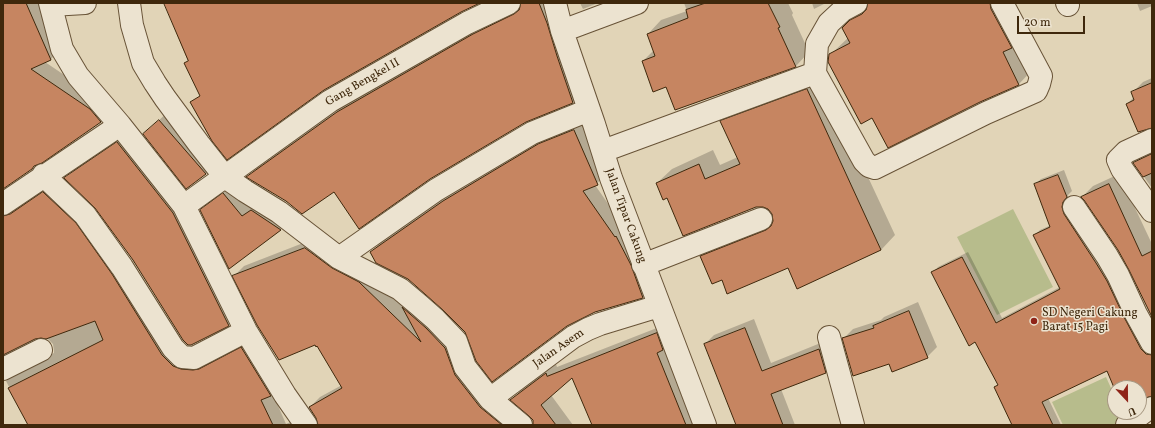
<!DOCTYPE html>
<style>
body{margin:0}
#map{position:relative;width:1155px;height:428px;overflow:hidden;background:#e1d4b7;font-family:Vollkorn,serif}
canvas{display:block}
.frame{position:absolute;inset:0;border:4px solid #3f280c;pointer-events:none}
.north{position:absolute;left:1107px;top:380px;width:40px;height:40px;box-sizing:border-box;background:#ece3d0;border:1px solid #a79882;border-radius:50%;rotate:158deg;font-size:11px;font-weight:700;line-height:16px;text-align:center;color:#3f280c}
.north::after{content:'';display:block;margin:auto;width:14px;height:18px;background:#8f2418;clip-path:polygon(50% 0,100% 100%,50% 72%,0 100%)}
.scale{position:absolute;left:1017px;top:16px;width:68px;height:18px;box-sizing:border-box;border:2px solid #3f280c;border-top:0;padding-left:5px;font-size:12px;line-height:14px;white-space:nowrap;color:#3f280c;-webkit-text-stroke:3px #ece3d0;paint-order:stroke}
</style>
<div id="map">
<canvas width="1155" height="428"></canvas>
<div class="frame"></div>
<div class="north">U</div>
<div class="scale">20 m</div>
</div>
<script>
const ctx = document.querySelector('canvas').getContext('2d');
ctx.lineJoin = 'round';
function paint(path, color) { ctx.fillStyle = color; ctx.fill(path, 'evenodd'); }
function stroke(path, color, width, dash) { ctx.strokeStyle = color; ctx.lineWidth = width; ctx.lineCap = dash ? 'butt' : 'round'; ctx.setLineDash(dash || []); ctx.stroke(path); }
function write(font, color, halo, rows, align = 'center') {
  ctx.font = font + ' Vollkorn,serif'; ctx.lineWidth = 3; ctx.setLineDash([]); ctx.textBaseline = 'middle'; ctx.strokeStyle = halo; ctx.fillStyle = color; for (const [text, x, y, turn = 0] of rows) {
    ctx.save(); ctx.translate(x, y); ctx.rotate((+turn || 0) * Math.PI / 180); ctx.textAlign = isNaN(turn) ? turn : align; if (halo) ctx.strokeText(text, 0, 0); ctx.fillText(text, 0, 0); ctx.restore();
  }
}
paint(new Path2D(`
 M1013,209l40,78 -56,28 -40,-78z
 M1106,377l9,20v15h7l6,13h-65l-11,-23z`), '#b7bc8c');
paint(new Path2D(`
 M3,3h37l21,46 -10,10 -6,3 55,37 11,13 -10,10 -65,42 -33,24z
 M522,3h30l30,90 -9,9 -48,19 -191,69 -48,11 -38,-25 9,-8 90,-65 136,-78 39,-18z
 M580,3h18l-15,6z
 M684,3h104l5,10 -1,2 17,37 -13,14 -120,43 -9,-23 -24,-25 11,-11 -6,-16 13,-14 26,-9z
 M812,3h14l-12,6z
 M869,3h144l21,65 -15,16 -39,17 -107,16 -43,-62 19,-18 -5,-9z
 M1137,3h15v3l-12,5z
 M821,76l74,159 -14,15 -83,38 -10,-21 -66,12 -21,-23 15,-14 58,-23 -1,-5 -4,-6 -6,-2 -96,-9 -10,-14 15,-14 41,-19 7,15 18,-8 -17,-36 15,-14z
 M1152,78v49l-25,-23 7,-7 -2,-4 11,-11z
 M169,111l46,53 -9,10 -62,-40z
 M584,120l23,54 -12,11 30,43 28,59 -10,10 -48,15 -129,20 -22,-23 -35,-30 -38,-27 10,-10 73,-51 95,-57z
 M126,134l56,70 55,112 -8,9 -38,19 -95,-137 -30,-29 8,-8z
 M1152,149v39l-18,-25 11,-11z
 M1064,170l8,21 -4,4 -1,6 78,141 -5,5 -92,51 13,27h-48l-18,-38 3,-3 -22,-43 -43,-68 5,-6 30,-15 34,66 58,-31 -26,-51 6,-6 11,-5 -16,-41 6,-5z
 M1119,174l33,70v71l-33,-66 -37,-52 11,-11z
 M53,183l130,173 69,-18 20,54 14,32 16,-7 7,8h-280l-23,-44 10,-10 38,-18v-2l-1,-7 -5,-5 -7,-2 -6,1 -32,16v-153z
 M233,185l57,35 -9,9 -52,38 -28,-57 10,-9z
 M316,238l96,59 111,128h-204l-9,-18 10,-10 22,-12 -24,-40 -84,-69 10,-10z
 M918,302l19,45 -10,10 -37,6 -47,-24 10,-10 28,-9 3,-3z
 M754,319l17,44 57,-23 7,23 -10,10 -44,16 14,36h-58l-32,-81 9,-9z
 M662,326l39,99h-108l-20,-49 -22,19 22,30h-39v-4l-4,-6 -18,-15 9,-10 35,-26 1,3z`), '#0003');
const building = new Path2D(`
 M3,3h23l25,57 -20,9 59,40 11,13 -59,41 -8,3 -2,3 -29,20z
 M164,3h316l-19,9 -137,78 -97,70 -15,-19 -22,-39 10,-6 -16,-33 4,-2z
 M521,3h18l8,20 10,33 16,47 -47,19 -96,57 -71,50 -25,-37 -32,22 -16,-13 -40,-24 91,-65 136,-78 41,-20 5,-4z
 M706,3h62l12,24 -2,1 18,39 -121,43 -9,-23 -13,5 -11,-31 13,-5 -8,-22 41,-16 -2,-8z
 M868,3h122l1,6 21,39 -9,4 16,33 -39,17 -92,46 -16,-30 -11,6 -33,-62 1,-8 21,-11 -8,-15 8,-8 12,-6 4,-4z
 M1152,83v45l-14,4 -12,-28 8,-4 -3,-8z
 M807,89l74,161 -84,39 -9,-21 -61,26 -5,-14 -10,4 -12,-28 66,-26 5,-4 2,-5 -1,-7 -4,-5 -5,-2h-7l-73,29 -16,-38 -4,2 -7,-17 43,-19 6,15 35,-15 -20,-43z
 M159,120l47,54 -20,15 -43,-55z
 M574,130l24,55 -15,6 32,46 1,-1 15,29 12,33 -48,14 -28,14 -75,56 -16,-21 -11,-29 -22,-22 -35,-31 -32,-16 -6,-11 73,-51 95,-57z
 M117,142l56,71 56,113 -38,19h-3l-5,-5 -50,-80 -38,-52 -31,-30z
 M1152,154v19l-9,4 -10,-14z
 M1058,175l9,22 -4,5 -1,5 2,7 32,49 11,18 18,38 16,30 5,5 6,1v41l-13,4v-12h-24v2l-8,-19 -65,31 11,23h-41l-18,-38 4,-2 -23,-43 -6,4 -38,-74 31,-15 34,66 64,-34 -27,-54 17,-8 -16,-43z
 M1109,184l33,72 10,-5v66l-23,-47 -11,-20 -34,-50 -3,-3z
 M43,192l33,31 36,51 50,81 11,11 8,3 12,1 6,-1 42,-22 30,49 -10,4 12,25h-245l-20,-37 95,-48 -8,-19 -49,18 -5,-1 -6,1 -32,16v-139l7,-2z
 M223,193l19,23 9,-6 30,20 -52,39 -29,-59z
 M305,248l27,20 27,14 62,60 -19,-35 24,21 19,20 10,27 25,32 22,18h-184l-2,-7 -7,-11 33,-19 -25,-42 -1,1 -1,-2 -36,15 -22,-35 -25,-49z
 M909,311l19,47 -36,14 -3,-8 -36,12 -11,-38 32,-10 -1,-2z
 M745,328l17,43 57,-22 7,24 -55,21 12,31h-47l-32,-81z
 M657,333l6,17 -6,3 29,72h-94l-20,-47 -31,27 15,20h-23v-5l-4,-4 -19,-16 36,-27 1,3z`);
paint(building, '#c68561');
stroke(building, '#3f280c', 1);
const minor = new Path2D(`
 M50,3l12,46 16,27 42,49 64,81 62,125 39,64 21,30
 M129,3l3,22 11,38 12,20 10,15 34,46 26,33 20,14 34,21 60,46 61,31 19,16 16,14 21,22 9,26 25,32 31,26
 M555,3l7,28 32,93 17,54 94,247
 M1067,3l1,2
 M51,5l34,-2
 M562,31l75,-28
 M815,73l2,-29 12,-21 14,-13 13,-7
 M1152,140l-26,12 -8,8 4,9 30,42
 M603,151l212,-78 49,88 5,5 6,2 111,-55 50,-22 3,-7 2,-8 -39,-73
 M43,175l42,40 37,52 51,81 9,9 12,1 52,-27
 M3,204l117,-79
 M184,206l146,-105 137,-78 42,-20
 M1074,207l33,49 11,19 18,39 16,29
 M339,258l97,-68 96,-57 57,-23
 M643,265l118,-46
 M829,337l24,88
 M3,369l38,-19
 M490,399l83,-62 15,-8 12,-5 59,-18
 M1127,425l18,-14 7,-3`);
stroke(minor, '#685337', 24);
stroke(minor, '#ece3d0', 22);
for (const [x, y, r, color] of [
 [1034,321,4,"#8f2418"]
]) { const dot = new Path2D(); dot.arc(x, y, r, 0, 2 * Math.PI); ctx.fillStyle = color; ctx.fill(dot); stroke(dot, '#ece3d0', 1.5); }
write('12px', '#3f280c', '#ece3d0', [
 ["Gang Bengkel II",363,83,-30],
 ["Jalan Tipar Cakung",625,216,70],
 ["Jalan Asem",559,349,-35]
]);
write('12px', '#3f280c', '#ece3d0', [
 ["SD Negeri Cakung",1042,314],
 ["Barat 15 Pagi",1042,328]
], 'left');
</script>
